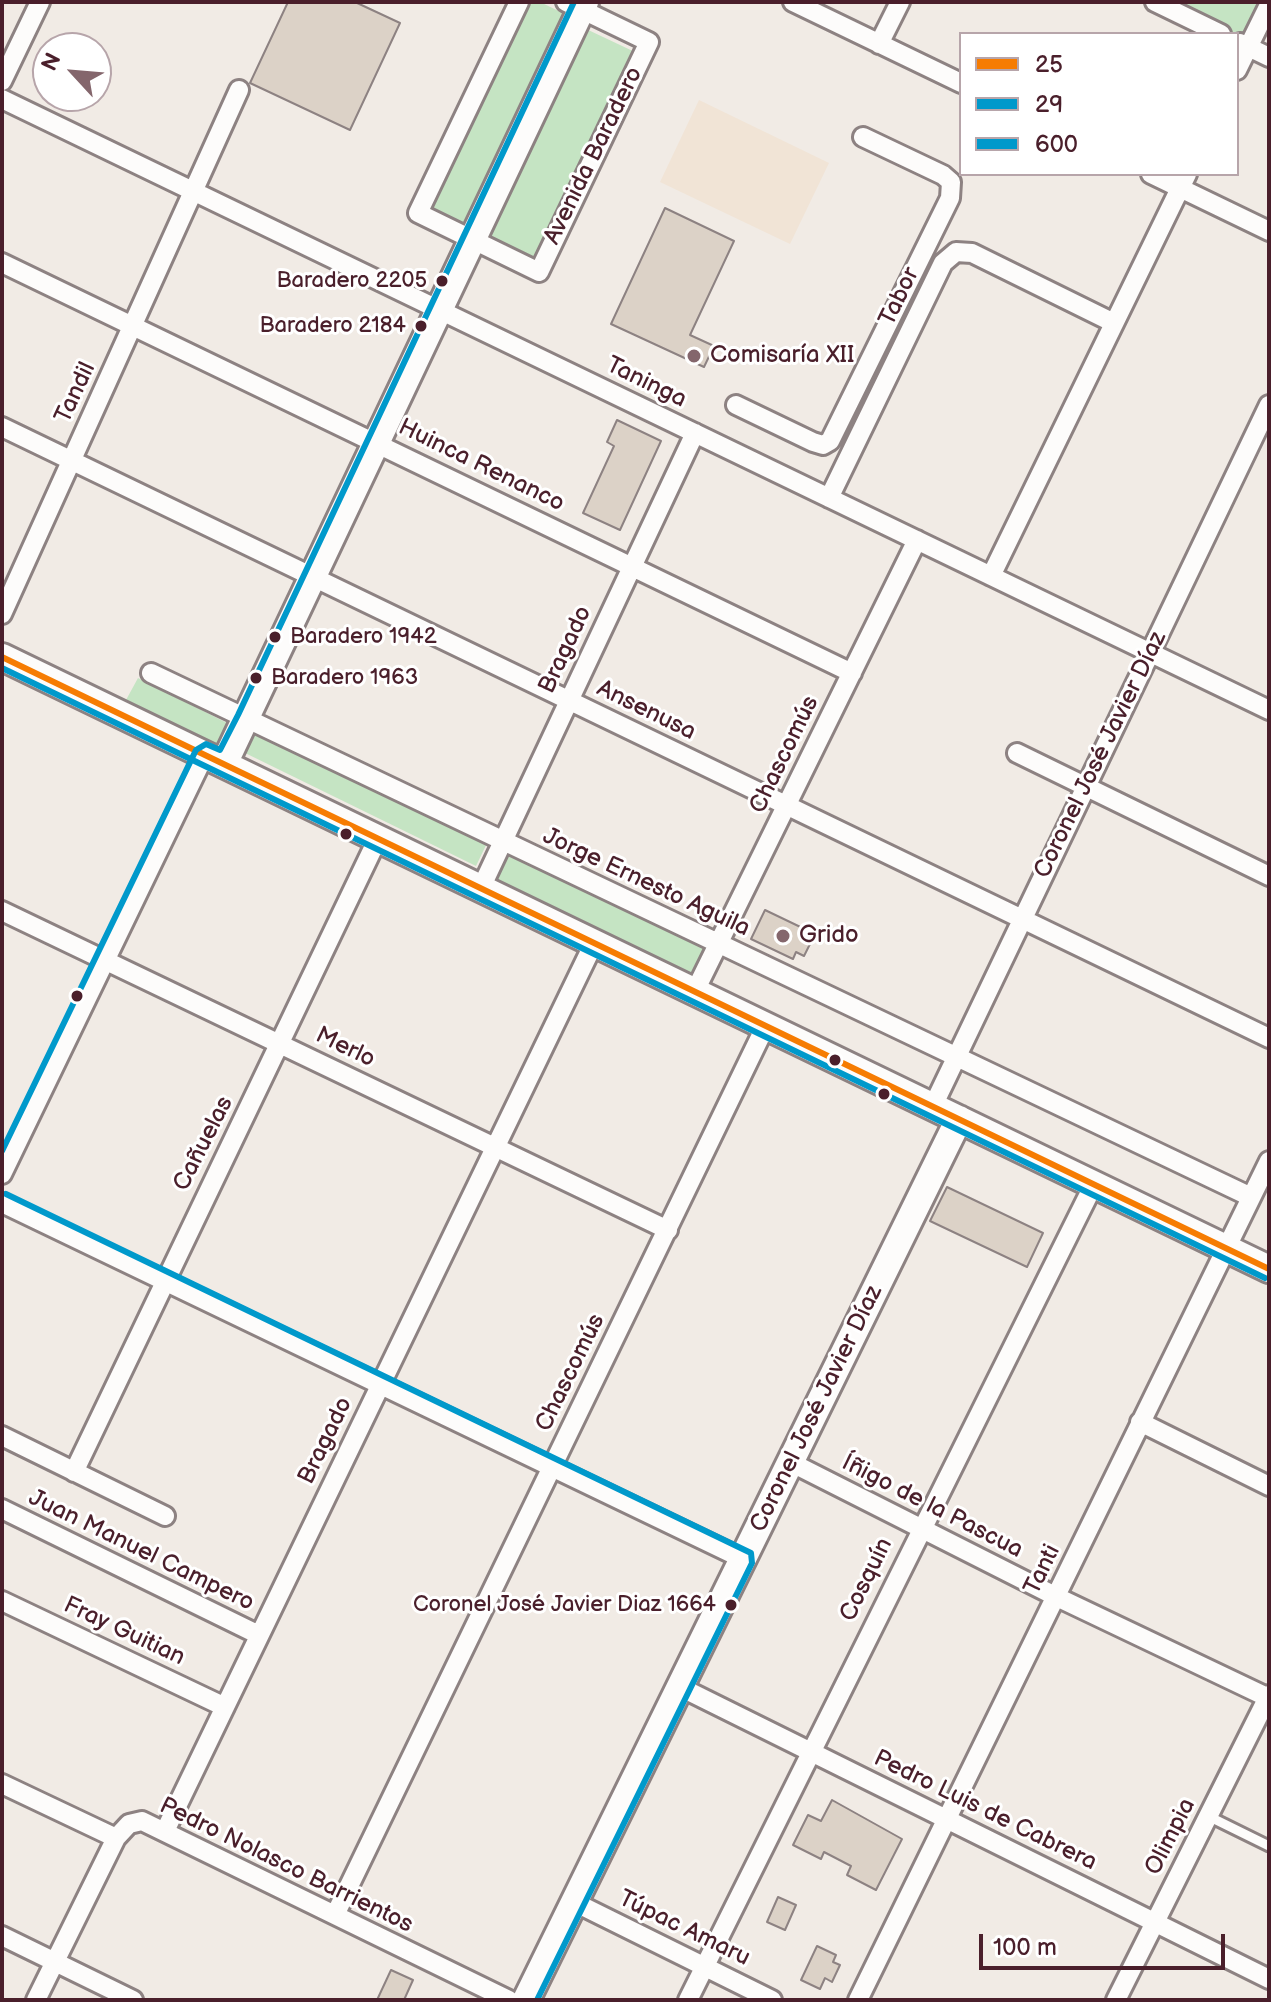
<!DOCTYPE html>
<meta charset="utf-8">
<style>
body{margin:0}
#map{position:relative;width:1271px;height:2002px;overflow:hidden;background:#f1ebe5;font-family:"Balsamiq Sans",sans-serif}
canvas{display:block}
.frame{position:absolute;inset:0;border:4px solid #4a1f2b;pointer-events:none}
.legend{position:absolute;left:959px;top:32px;width:280px;height:144px;box-sizing:border-box;background:#fff;border:2px solid #b7a5aa;margin:0;padding:10px 14px;list-style:none;font-size:24px;color:#4a1f2b}
.legend li{display:flex;align-items:center;gap:16px;height:40px}
.legend b{width:40px;border:2px solid #b7a5aa}
.north{position:absolute;left:32px;top:32px;width:80px;height:80px;box-sizing:border-box;background:#fff;border:2px solid #b7a5aa;border-radius:50%;rotate:296deg;font-size:22px;font-weight:700;line-height:32px;text-align:center;color:#4a1f2b}
.north::after{content:'';display:block;margin:auto;width:28px;height:36px;background:#84666c;clip-path:polygon(50% 0,100% 100%,50% 72%,0 100%)}
.scale{position:absolute;left:979px;top:1934px;width:246px;height:36px;box-sizing:border-box;border:4px solid #4a1f2b;border-top:0;padding-left:10px;font-size:24px;line-height:28px;white-space:nowrap;color:#4a1f2b;-webkit-text-stroke:6px #fff;paint-order:stroke}
</style>
<div id="map">
<canvas width="1271" height="2002"></canvas>
<div class="frame"></div>
<ul class="legend">
<li><b style="height:10px;background:#f67c02"></b>25</li>
<li><b style="height:10px;background:#0099cb"></b>29</li>
<li><b style="height:10px;background:#0099cb"></b>600</li>
</ul>
<div class="north">N</div>
<div class="scale">100 m</div>
</div>
<script>
const ctx = document.querySelector('canvas').getContext('2d');
ctx.lineJoin = 'round';
function paint(path, color) { ctx.fillStyle = color; ctx.fill(path, 'evenodd'); }
function stroke(path, color, width, dash) { ctx.strokeStyle = color; ctx.lineWidth = width; ctx.lineCap = dash ? 'butt' : 'round'; ctx.setLineDash(dash || []); ctx.stroke(path); }
function write(font, color, halo, rows, align = 'center') {
  ctx.font = font + ' "Balsamiq Sans",sans-serif'; ctx.lineWidth = 6; ctx.setLineDash([]); ctx.textBaseline = 'middle'; ctx.strokeStyle = halo; ctx.fillStyle = color; for (const [text, x, y, turn = 0] of rows) {
    ctx.save(); ctx.translate(x, y); ctx.rotate((+turn || 0) * Math.PI / 180); ctx.textAlign = isNaN(turn) ? turn : align; if (halo) ctx.strokeText(text, 0, 0); ctx.fillText(text, 0, 0); ctx.restore();
  }
}
paint(new Path2D(`
 M699,100l130,63 -39,81 -130,-62z`), '#f1e4d6');
paint(new Path2D(`
 M529,2h11l29,14 -101,215 -38,-18z
 M1171,2h92l-17,37z
 M584,28l53,25 -103,208 -52,-26z
 M138,678l95,48 -11,23 -96,-49z
 M254,724l235,115 -13,27 -235,-115z
 M505,849l207,99 -17,34 -205,-102z`), '#c5e4c3');
const building = new Path2D(`
 M288,2h67l45,21 -50,107 -100,-47z
 M665,208l69,33 -44,94 24,11 -10,21 -93,-43z
 M617,420l44,21 -41,89 -37,-17 31,-67 -7,-4z
 M765,910l50,24 -11,22 -8,-4 -3,7 -42,-20z
 M947,1187l96,46 -16,34 -97,-46z
 M832,1800l70,39 -26,51 -29,-15 4,-9 -27,-14 -3,7 -28,-14 15,-30 13,6z
 M778,1897l18,8 -11,25 -18,-8z
 M817,1946l19,9 -3,7 7,3 -8,17 -7,-4 -5,11 -19,-9z
 M391,1970l22,10 -9,20h-27z`);
paint(building, '#dcd2c7');
stroke(building, '#8d8282', 2);
const service = new Path2D(`
 M1208,1816l61,30`);
const minor = new Path2D(`
 M519,2l-101,211 121,59 110,-230 -83,-40
 M793,2l168,81
 M1155,2l66,32
 M1240,43l29,14
 M879,44l21,-42
 M1237,70l32,-65
 M2,81l38,-79
 M2,99l1267,611
 M1151,174l118,57
 M2,263l850,410
 M736,405l77,37 10,3 7,-4 120,-243 1,-16 -8,-7 -80,-38
 M2,427l1267,611
 M829,498l114,-235 13,-11 16,1 142,70
 M991,576l196,-402
 M2,614l237,-524
 M151,673l1100,524
 M1017,753l252,123
 M481,888l214,-455
 M2,911l666,319
 M695,991l222,-451
 M933,1106l336,-701
 M2,1174l203,-420
 M2,1203l741,356
 M1140,1422l129,64
 M2,1436l163,80
 M790,1462l267,135 212,101
 M74,1472l304,-634
 M2,1509l257,126
 M2,1601l223,106
 M680,1687l589,292
 M2,1784l114,54
 M165,1831l429,-888
 M574,1902l198,98
 M335,1915l431,-890
 M2,1936l131,64
 M36,2000l80,-162 13,-14 13,-3 367,179
 M688,2000l406,-816
 M858,2000l411,-839
 M1116,2000l153,-305`);
const secondary = new Path2D(`
 M2,657l1267,612
 M224,764l361,-762
 M526,2000l433,-881`);
stroke(service, '#8d8282', 15);
stroke(minor, '#8d8282', 24);
stroke(secondary, '#8d8282', 32);
stroke(service, '#fdfcfb', 9);
stroke(minor, '#fdfcfb', 18);
stroke(secondary, '#fdfcfb', 26);
stroke(new Path2D(`
 M2,657l1267,612`), '#f67c02', 6);
stroke(new Path2D(`
 M2,668l1263,610`), '#0099cb', 6);
stroke(new Path2D(`
 M2,1151l194,-401 10,-6 14,6 18,-35 336,-713
 M6,1194l745,359 1,10 -215,437`), '#0099cb', 6);
for (const [x, y, r, color] of [
 [442,281,7,"#4a1f2b"],
 [421,326,7,"#4a1f2b"],
 [694,356,8,"#84666c"],
 [275,637,7,"#4a1f2b"],
 [256,678,7,"#4a1f2b"],
 [346,834,7,"#4a1f2b"],
 [783,936,8,"#84666c"],
 [77,996,7,"#4a1f2b"],
 [835,1060,7,"#4a1f2b"],
 [884,1094,7,"#4a1f2b"],
 [731,1605,7,"#4a1f2b"]
]) { const dot = new Path2D(); dot.arc(x, y, r, 0, 2 * Math.PI); ctx.fillStyle = color; ctx.fill(dot); stroke(dot, '#fff', 3); }
write('22px', '#4a1f2b', '#fff', [
 ["Baradero 2205",427,281],
 ["Baradero 2184",406,326],
 ["Baradero 1942",290,637,"left"],
 ["Baradero 1963",271,678,"left"],
 ["Coronel José Javier Diaz 1664",716,1605]
], 'right');
write('24px', '#4a1f2b', '#fff', [
 ["Avenida Baradero",594,156,-64],
 ["Tabor",900,297,-64],
 ["Taninga",646,383,26],
 ["Tandil",76,393,-65],
 ["Huinca Renanco",481,466,26],
 ["Bragado",566,650,-65],
 ["Ansenusa",646,711,26],
 ["Chascomús",785,755,-64],
 ["Coronel José Javier Díaz",1101,755,-64],
 ["Jorge Ernesto Aguila",646,883,25],
 ["Merlo",345,1048,26],
 ["Cañuelas",204,1144,-63],
 ["Chascomús",571,1373,-64],
 ["Coronel José Javier Díaz",817,1409,-64],
 ["Bragado",326,1441,-64],
 ["Íñigo de la Pascua",932,1507,27],
 ["Juan Manuel Campero",141,1551,26],
 ["Tanti",1043,1570,-64],
 ["Cosquín",867,1580,-64],
 ["Fray Guitian",124,1632,25],
 ["Pedro Luis de Cabrera",985,1811,26],
 ["Olimpia",1171,1837,-63],
 ["Pedro Nolasco Barrientos",286,1866,26],
 ["Túpac Amaru",684,1929,26]
]);
write('24px', '#4a1f2b', '#fff', [
 ["Comisaría XII",710,356],
 ["Grido",799,936]
], 'left');
</script>
